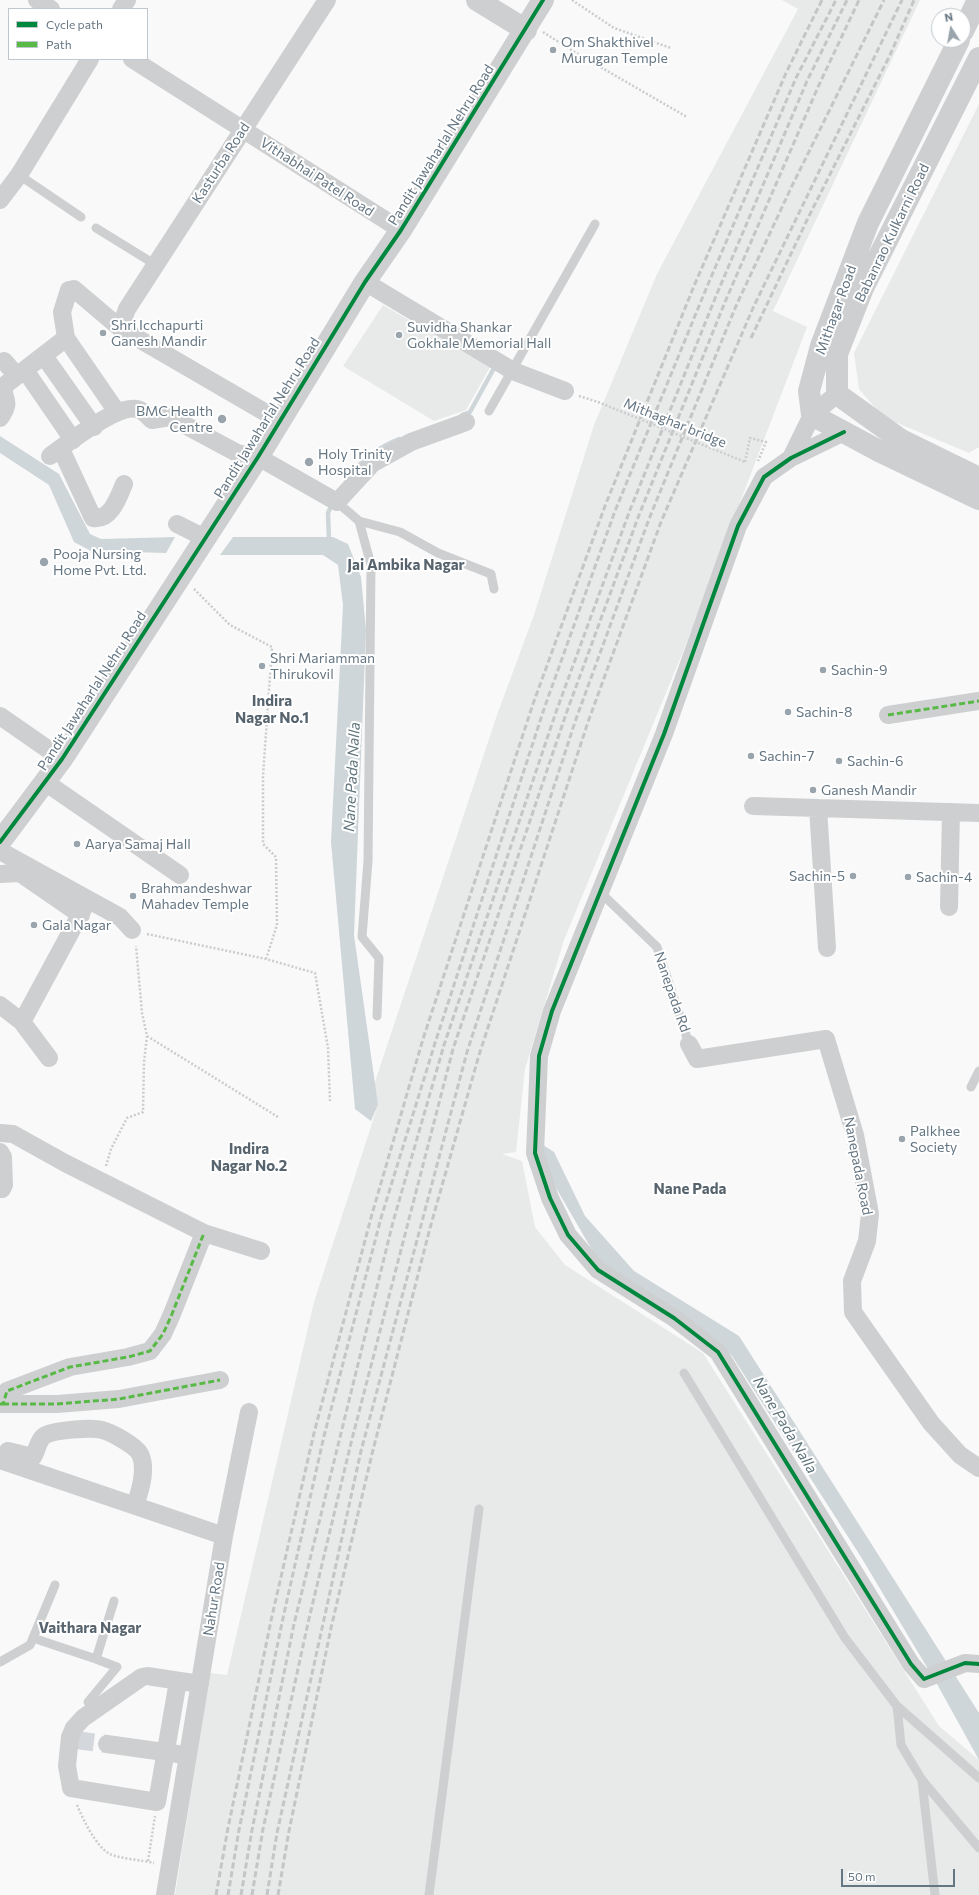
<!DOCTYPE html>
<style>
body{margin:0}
#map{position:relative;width:979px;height:1895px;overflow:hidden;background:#f9f9f9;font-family:Commissioner,sans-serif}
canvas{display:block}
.legend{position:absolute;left:8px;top:8px;width:140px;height:52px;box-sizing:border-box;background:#fff;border:1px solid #c1c8cd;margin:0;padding:5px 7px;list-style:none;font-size:12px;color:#657683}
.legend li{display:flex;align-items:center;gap:8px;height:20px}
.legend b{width:20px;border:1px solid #c1c8cd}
.north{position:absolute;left:931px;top:8px;width:40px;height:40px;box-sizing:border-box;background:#fff;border:1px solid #c1c8cd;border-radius:50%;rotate:349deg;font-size:11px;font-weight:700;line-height:16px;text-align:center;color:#657683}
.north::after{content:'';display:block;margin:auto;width:14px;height:18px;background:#99a4ac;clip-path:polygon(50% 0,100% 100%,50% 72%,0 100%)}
.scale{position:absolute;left:841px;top:1869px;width:114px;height:18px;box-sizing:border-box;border:2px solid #657683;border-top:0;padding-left:5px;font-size:12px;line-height:14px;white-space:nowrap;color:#657683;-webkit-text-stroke:3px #fff;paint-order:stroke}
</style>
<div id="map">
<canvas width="979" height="1895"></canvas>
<ul class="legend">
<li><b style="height:5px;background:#00873e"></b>Cycle path</li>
<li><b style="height:5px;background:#58b947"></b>Path</li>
</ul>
<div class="north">N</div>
<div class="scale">50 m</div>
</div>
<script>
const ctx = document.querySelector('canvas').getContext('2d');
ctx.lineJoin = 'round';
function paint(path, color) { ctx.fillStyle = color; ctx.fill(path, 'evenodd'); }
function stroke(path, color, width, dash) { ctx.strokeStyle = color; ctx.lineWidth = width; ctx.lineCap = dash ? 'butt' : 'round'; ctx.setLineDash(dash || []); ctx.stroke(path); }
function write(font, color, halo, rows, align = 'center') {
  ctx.font = font + ' Commissioner,sans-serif'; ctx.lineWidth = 4; ctx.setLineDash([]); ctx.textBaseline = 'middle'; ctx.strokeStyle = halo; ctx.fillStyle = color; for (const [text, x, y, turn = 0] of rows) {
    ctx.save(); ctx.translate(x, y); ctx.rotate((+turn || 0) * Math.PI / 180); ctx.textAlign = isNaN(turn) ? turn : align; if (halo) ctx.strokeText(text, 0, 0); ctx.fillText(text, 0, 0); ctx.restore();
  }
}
paint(new Path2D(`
 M782,0h138l-147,311 34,16 -125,327 -118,286 -39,129 -9,83 -14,2 20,7 13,66 30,38 138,88 236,373 40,34v135h-804l35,-222 17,2 87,-373 64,-197 -4,-20 124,-373 36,-97 60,-190 63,-151 141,-265z
 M979,104v343l-10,6 -86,-36 -24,-28 -5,-36z
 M383,305l107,62 -24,43 -32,11 -91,-55z`), '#e8e9e9');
paint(new Path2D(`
 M0,436l59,38 31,60 11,5 74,-2 -9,16 -75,-2 -17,-9 -25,-57 -49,-32z
 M233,537h100l15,7 13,33 5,53 -12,305 24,170 -7,16 -16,-12 -24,-267 12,-237 -5,-40 -15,-10h-103z
 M543,1145l11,7 31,64 49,55 105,65 240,377v47l-42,-76 -76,-127 -129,-201 -18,-18 -115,-76 -58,-100z`), '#ced6d9');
stroke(new Path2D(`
 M462,415l8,-3 23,-42
 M355,470c12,-15 27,-24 44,-31
 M329,541l-1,-28 4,-9`), '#ced6d9', 4.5);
stroke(new Path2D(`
 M76,1740l31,4`), '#d4d8dc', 18, [18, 9]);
stroke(new Path2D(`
 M572,0l42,28 57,20
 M543,32l33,21 111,64
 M579,396l19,6
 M745,462l5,-24 16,4 -8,19
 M194,589l36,36 42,22 -9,129v68l13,13 1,68 -11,34
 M147,934l119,25 49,14 13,75 2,53
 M147,1036l131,81
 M106,1166l5,-17 16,-31 16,-6 1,-50 3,-26 -5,-23 -6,-67
 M77,1805c6,14 19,42 33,49 11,5 32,6 44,9
 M148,1861l7,-45`), '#cbcccd', 2.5, [2, 2]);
stroke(new Path2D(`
 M19,175l62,42
 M96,228l60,37
 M489,411l106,-187
 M337,502l22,19 41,11 38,21 53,21 3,15
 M359,521l12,44 -3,296 -6,76 17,21 -2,58
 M600,892l57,55 32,97
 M971,1087l8,-16
 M684,1373l161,265 52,68 82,72
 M33,1638l63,21 18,-58
 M0,1662l30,-17 25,-60
 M88,1702l29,-35 -21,-8
 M897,1706l4,39 21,35 57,68
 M922,1781l13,114
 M429,1895l50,-386`), '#cecfd0', 9);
stroke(new Path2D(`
 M37,0l14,9
 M121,9l6,-9
 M132,59l269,171
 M0,200l19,-25 71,-116
 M365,282l148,89 52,20
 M120,328l7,-19 200,-309
 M66,338l51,74
 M44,356l50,71
 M4,361l13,15
 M25,370l48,70
 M0,418c14,-20 0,-18 5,-33l61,-47 -4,-26 7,-22 5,-1 46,39 160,93
 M844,432l-53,26 -27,19 -26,49 -74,208 -112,277 -13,45 -4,97 15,45 18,37 30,35 76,48 44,34 193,312 13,15 41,-16 14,1
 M61,449l32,69c18,3 26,-22 31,-34
 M50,456c17,-12 70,-55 90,-46 5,2 9,8 12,10l18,-3 67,36 21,4 79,45 36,-39 38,-21 55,-20
 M791,458l21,-43 25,-21
 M177,524l28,14
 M888,715l91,-14
 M0,716l62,43
 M45,782l135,93
 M753,806l226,7
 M818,808l9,140
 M0,851l120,66 12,13
 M0,874l20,-1 61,42
 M949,907l2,-95
 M0,1005l22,17
 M689,1044l8,15 129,-20 29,96 15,79 -3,27 -15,40 1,31 78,111 29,32 19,13
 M49,1058l-27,-36 66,-122
 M0,1133l13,1 52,29 139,70 57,18
 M0,1152l3,5 1,28 -2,4h-2
 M0,1404h3l4,-13 63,-24 58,-10 22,-6 13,-17 9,-20 32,-81
 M3,1404h54l62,-5 101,-19
 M8,1451l25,6c4,-6 5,-17 11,-21 8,-6 49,-9 58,-6 9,2 34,16 38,24 7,14 0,38 -5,51
 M0,1460l224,76 -59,359
 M224,1536l25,-124
 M178,1681l-21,121 -86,-14 -4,-22 3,-29 4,-9 9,-10 59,-41 5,-1 53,8
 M107,1744l71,10`), '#cecfd0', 18);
stroke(new Path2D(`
 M477,0l49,30
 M963,31l15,-31
 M959,40l-91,183 -47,123 -12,45 3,24 67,36 100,48
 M979,58l-116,230 -26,66v40l64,46 78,38
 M0,842l62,-83 196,-302 107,-175 36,-52 142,-230`), '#cecfd0', 22);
stroke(new Path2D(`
 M751,338l57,-120 82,-163 24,-55
 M216,1895l12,-67 44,-212 42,-183 58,-219 51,-175 110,-335 72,-198 89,-220 92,-213 36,-73
 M228,1895l11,-65 44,-212 41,-182 57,-218 54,-175 110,-337 70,-195 91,-222 90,-211 40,-78
 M241,1895l11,-65 42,-206 99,-402 51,-177 112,-333 74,-202 86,-214 91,-215 40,-81
 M252,1895l11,-66 45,-206 43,-180 102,-394 113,-335 73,-199 86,-213 93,-215 41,-87
 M267,1895l10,-62 84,-382 106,-399 109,-333 73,-200 87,-213 55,-118 93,-188
 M278,1895l11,-64 42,-203 41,-174 58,-226 49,-173 109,-333 73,-200 92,-214 149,-308`), '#c3c5c6', 3, [6, 3]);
stroke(new Path2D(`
 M598,402l147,60`), '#cbcccd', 2.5, [2, 2]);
stroke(new Path2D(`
 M888,715l91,-14
 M0,1404h3l4,-13 63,-24 58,-10 22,-6 13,-17 9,-20 32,-81
 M3,1404h54l62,-5 101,-19`), '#58b947', 3, [6, 3]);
stroke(new Path2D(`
 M844,432l-53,26 -27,19 -26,49 -74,208 -112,277 -13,45 -4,97 15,45 18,37 30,35 76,48 44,34 193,312 13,15 41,-16 14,1
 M0,842l62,-83 196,-302 107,-175 36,-52 142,-230`), '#00873e', 4);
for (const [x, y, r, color] of [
 [553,50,4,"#99a4ac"],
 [103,333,4,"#99a4ac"],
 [399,335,4,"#99a4ac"],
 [222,419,5,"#99a4ac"],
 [309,462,5,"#99a4ac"],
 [44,562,5,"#99a4ac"],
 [262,666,4,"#99a4ac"],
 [823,670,4,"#99a4ac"],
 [788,712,4,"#99a4ac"],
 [751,756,4,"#99a4ac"],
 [839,761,4,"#99a4ac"],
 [813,790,4,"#99a4ac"],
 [77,844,4,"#99a4ac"],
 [853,876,4,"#99a4ac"],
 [908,877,4,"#99a4ac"],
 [133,896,4,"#99a4ac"],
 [34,925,4,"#99a4ac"],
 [902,1139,4,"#99a4ac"]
]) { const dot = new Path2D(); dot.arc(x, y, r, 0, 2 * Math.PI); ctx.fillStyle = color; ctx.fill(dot); stroke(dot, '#fff', 1.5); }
write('14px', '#657683', '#fff', [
 ["Om Shakthivel",561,42],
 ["Murugan Temple",561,58],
 ["Shri Icchapurti",111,325],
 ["Ganesh Mandir",111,341],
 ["Suvidha Shankar",407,327],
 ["Gokhale Memorial Hall",407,343],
 ["BMC Health",213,411,"right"],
 ["Centre",213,427,"right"],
 ["Holy Trinity",318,454],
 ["Hospital",318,470],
 ["Pooja Nursing",53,554],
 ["Home Pvt. Ltd.",53,570],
 ["Shri Mariamman",270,658],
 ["Thirukovil",270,674],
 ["Sachin-9",831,670],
 ["Sachin-8",796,712],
 ["Sachin-7",759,756],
 ["Sachin-6",847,761],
 ["Ganesh Mandir",821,790],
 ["Aarya Samaj Hall",85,844],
 ["Sachin-5",845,876,"right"],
 ["Sachin-4",916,877],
 ["Brahmandeshwar",141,888],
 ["Mahadev Temple",141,904],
 ["Gala Nagar",42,925],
 ["Palkhee",910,1131],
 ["Society",910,1147]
], 'left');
write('14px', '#657683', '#fff', [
 ["Pandit Jawaharlal Nehru Road",441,145,-58],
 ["Kasturba Road",221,163,-57],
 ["Vithabhai Patel Road",317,177,33],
 ["Babanrao Kulkarni Road",892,233,-64],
 ["Mithagar Road",836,310,-70],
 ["Pandit Jawaharlal Nehru Road",267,418,-58],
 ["Mithaghar bridge",675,423,22],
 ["Pandit Jawaharlal Nehru Road",92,691,-57],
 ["Nanepada Rd",672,992,71],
 ["Nanepada Road",858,1166,79],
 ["Nahur Road",214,1599,-81]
]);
write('bold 15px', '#57646e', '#fff', [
 ["Jai Ambika Nagar",406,565],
 ["Indira",272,701],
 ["Nagar No.1",272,718],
 ["Indira",249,1149],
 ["Nagar No.2",249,1166],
 ["Nane Pada",690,1189],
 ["Vaithara Nagar",90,1628]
]);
write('italic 15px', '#60757c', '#fff', [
 ["Nane Pada Nalla",352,777,-87],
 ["Nane Pada Nalla",785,1425,59]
]);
</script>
